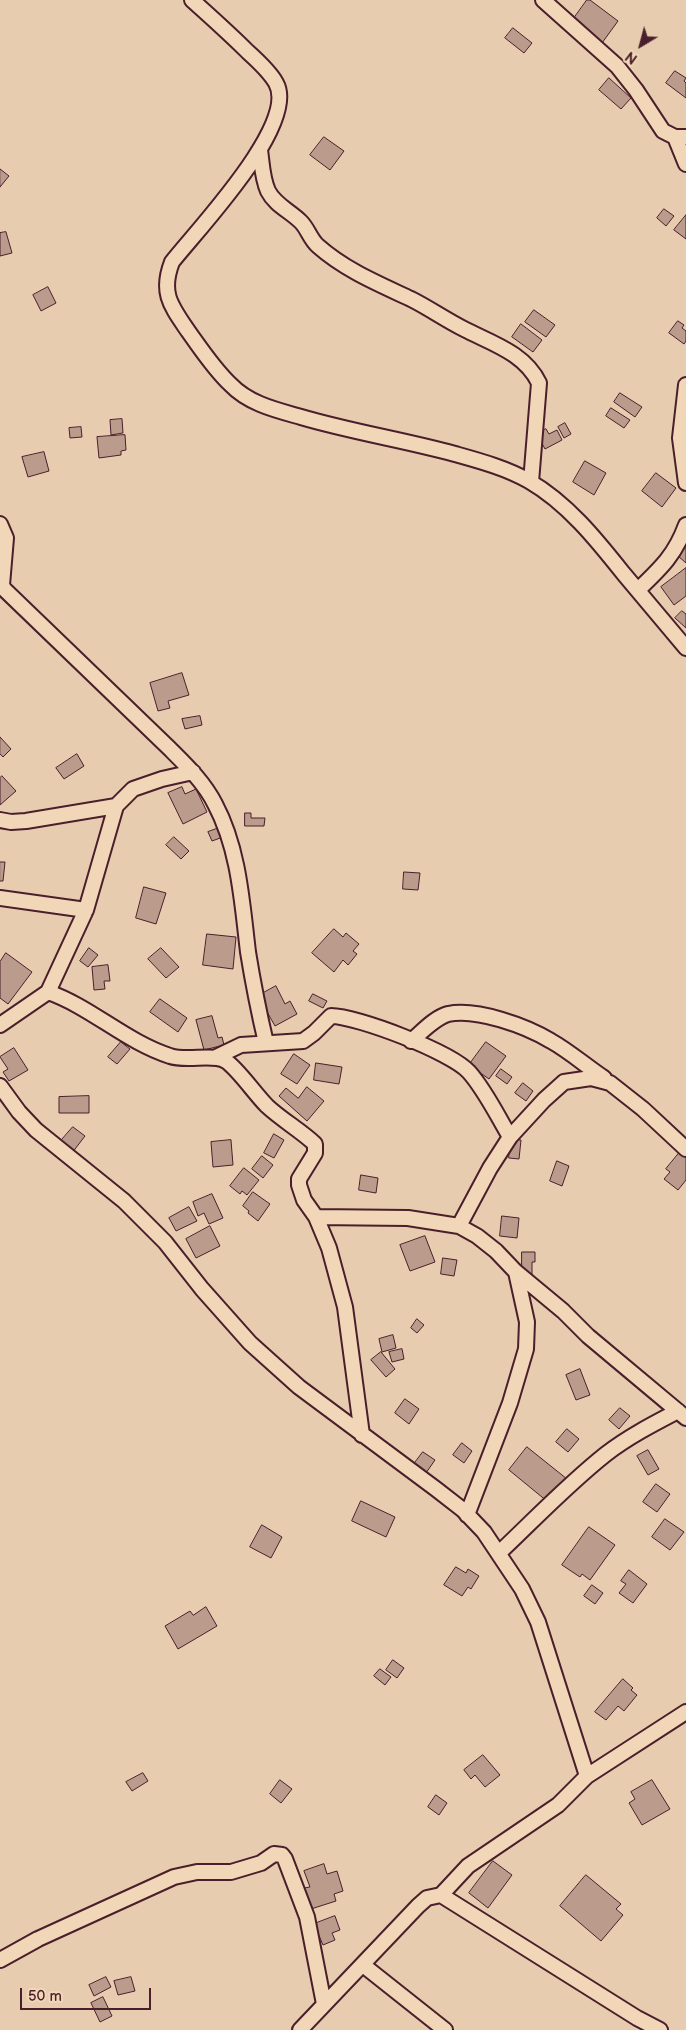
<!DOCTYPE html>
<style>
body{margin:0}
#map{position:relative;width:686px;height:2030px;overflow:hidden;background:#e7ccb0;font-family:"Balsamiq Sans",sans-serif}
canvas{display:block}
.north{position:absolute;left:616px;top:20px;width:50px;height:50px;-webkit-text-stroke:4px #f1d7b8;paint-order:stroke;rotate:217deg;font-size:14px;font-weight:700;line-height:20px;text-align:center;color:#4a1f2b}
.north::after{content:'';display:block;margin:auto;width:18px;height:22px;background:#4a1f2b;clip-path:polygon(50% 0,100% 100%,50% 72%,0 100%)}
.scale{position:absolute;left:20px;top:1988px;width:131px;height:22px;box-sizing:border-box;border:2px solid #4a1f2b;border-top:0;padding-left:6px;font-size:15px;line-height:18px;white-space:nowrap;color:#4a1f2b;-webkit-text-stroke:4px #f1d7b8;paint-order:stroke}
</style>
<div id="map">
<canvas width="686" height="2030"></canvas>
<div class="north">N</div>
<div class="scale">50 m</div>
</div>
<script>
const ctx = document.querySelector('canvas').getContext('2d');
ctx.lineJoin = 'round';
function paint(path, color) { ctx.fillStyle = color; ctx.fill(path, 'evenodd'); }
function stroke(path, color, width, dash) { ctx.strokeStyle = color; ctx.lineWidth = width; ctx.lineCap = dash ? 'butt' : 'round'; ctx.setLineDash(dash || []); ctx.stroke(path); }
const building = new Path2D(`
 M587,0h3l28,21 -16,22 -30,-22z
 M513,28l19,15 -8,10 -19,-15z
 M675,71l11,7 -2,3 2,2v15l-20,-15z
 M609,78l22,20 -10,11 -22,-19z
 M324,137l20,14 -14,19 -20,-15z
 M0,169l9,7 -9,11z
 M664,209l10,7 -8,10 -9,-8z
 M686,215v24l-12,-9z
 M6,232l6,21 -12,3v-23z
 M48,287l8,16 -15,8 -8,-16z
 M534,310l21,15 -9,12 -21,-15z
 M678,321l6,4 -2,3 4,3v10l-2,3 -15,-11z
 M521,324l21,16 -9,12 -21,-15z
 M620,393l22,14 -7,10 -21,-15z
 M611,408l19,12 -6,8 -18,-12z
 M122,419l1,14 -12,2 -1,-15z
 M565,423l6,11 -7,4 -6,-11z
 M81,427l1,10 -12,1 -1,-10z
 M546,429l3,5 8,-4 5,10 -17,9 -8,-15z
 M125,435l1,15 -5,1v4l-22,3 -2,-21z
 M44,452l5,19 -21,6 -6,-20z
 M585,461l21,12 -12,22 -21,-13z
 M656,473l20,15 -14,19 -20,-16z
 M686,545v18l-8,-7z
 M686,568v28l-12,9 -13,-18z
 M682,611l4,3v14l-11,-10z
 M182,673l7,22 -21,6 2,7 -12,3 -8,-28z
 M200,716l2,9 -17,4 -3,-10z
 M0,737l11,12 -8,8 -3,-3z
 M77,754l7,12 -20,13 -8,-11z
 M2,776l14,15 -16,14v-27z
 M182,787l3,7 11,-5 11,23 -24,12 -15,-31z
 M245,813h6v5h14l-1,8h-19z
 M219,828l4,9 -11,4 -4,-9z
 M174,837l15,14 -8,8 -15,-14z
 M0,862h5l-2,19h-3z
 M404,872l16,1 -2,17 -15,-1z
 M144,887l22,6 -10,31 -20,-6z
 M334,929l9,8 3,-4 13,11 -6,7 4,3 -9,11 -5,-5 -9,12 -22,-19z
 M207,934l29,3 -3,32 -30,-4z
 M89,948l9,7 -10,12 -8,-6z
 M161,948l18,19 -13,11 -18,-19z
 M6,953l26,19 -24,32 -8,-6v-36z
 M108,965l2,16h-6l1,8 -11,1 -2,-23z
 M276,986l9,18 5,-3 7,13 -22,12 -17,-30z
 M313,994l14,7 -4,7 -14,-7z
 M160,999l27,19 -9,14 -28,-20z
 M212,1016l6,22 4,-1 2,8 -20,5 -8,-30z
 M121,1042l9,7 -13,15 -9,-7z
 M486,1042l20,14 -17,23 -20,-14z
 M14,1048l14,22 -19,11 -6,-9 5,-3 -8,-12z
 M294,1054l16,11 -13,19 -16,-10z
 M316,1063l26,4 -3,17 -25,-4z
 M501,1069l11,8 -5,7 -11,-8z
 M523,1083l10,8 -7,10 -11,-8z
 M307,1087l17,14 -17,20 -28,-25 7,-8 12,10z
 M89,1096v17h-30v-16z
 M73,1127l12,9 -13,17 -13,-10z
 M274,1134l10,6 -10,18 -10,-5z
 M511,1139l10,1 -2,19 -10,-1z
 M231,1140l2,25 -20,2 -2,-25z
 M680,1152l6,5v23l-8,10 -14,-11 6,-7 -4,-3z
 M262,1156l11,9 -10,13 -11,-9z
 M557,1161l12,5 -7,20 -12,-5z
 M244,1168l15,12 -12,15 -5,-4 -2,3 -10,-8z
 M361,1175l17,3 -2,15 -17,-3z
 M253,1192l17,12 -12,17 -10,-8 1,-2 -6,-5z
 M212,1194l11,24 -14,6 -5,-11 -6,3 -5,-14z
 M189,1207l8,14 -21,10 -7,-13z
 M502,1216l17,2 -2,20 -17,-2z
 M210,1226l10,20 -24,12 -10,-19z
 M425,1236l10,26 -25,9 -10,-26z
 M522,1252h13v10h-3v13h-10z
 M443,1258l14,2 -3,16 -13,-2z
 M417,1319l7,6 -7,8 -6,-5z
 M393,1335l3,13 -14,4 -3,-13z
 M402,1349l2,10 -12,3 -3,-10z
 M381,1352l14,17 -9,8 -15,-17z
 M580,1369l10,26 -14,5 -10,-25z
 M405,1399l14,10 -10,15 -14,-11z
 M620,1408l10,8 -11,13 -10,-9z
 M567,1429l12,10 -11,13 -12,-10z
 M462,1443l10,8 -8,12 -11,-8z
 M527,1447l40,32 -19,23 -39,-32z
 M648,1450l11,19 -11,6 -11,-19z
 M423,1452l12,8 -9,13 -12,-9z
 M656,1484l14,10 -13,18 -14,-10z
 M361,1501l34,16 -9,20 -34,-16z
 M665,1519l19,13 -14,18 -18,-13z
 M262,1525l20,12 -11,21 -21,-11z
 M589,1527l26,18 -25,35 -8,-6 -2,3 -18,-12z
 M456,1567l10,6 2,-4 11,7 -8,13 -3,-2 -6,9 -18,-11z
 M629,1570l18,14 -14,19 -14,-10 7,-9 -5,-3z
 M592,1585l11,8 -8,11 -11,-8z
 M206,1607l11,19 -39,23 -13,-23 25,-15 3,4z
 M393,1660l11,8 -7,10 -11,-8z
 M380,1669l11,8 -6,8 -11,-9z
 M623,1679l10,9 -2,2 6,5 -13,16 -6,-5 -12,14 -11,-8z
 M483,1755l17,20 -15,12 -10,-12 -4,4 -7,-9z
 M143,1773l5,8 -16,10 -6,-9z
 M280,1780l12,9 -11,14 -11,-9z
 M652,1780l18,29 -28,16 -13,-22 6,-4 -4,-7z
 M436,1795l11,8 -8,12 -11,-8z
 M493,1861l19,14 -24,33 -19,-15z
 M324,1864l3,10 10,-3 6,20 -9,3 2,7 -25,8 -7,-21 6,-1 -6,-16z
 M586,1875l35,29 -5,5 7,6 -22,26 -41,-35z
 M335,1916l5,14 -8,3 3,7 -12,5 -9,-21z
 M106,1977l5,10 -17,9 -5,-11z
 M131,1977l4,14 -17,4 -4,-14z
 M103,1997l9,19 -12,6 -9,-19z`);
paint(building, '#bb9b8b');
stroke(building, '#4a1f2b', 1);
const minor = new Path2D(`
 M192,0c19,17 38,34 56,52 10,9 22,20 28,31 23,41 -79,147 -104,179 -12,31 -1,44 16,69 13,18 26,38 42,53 19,20 46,26 71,33 51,15 103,23 154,37 25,7 51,14 74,27 38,22 67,58 94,92 21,25 42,50 63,75
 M543,0l74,66 19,24 27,41 12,6h11
 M675,137l11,27
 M260,150c2,13 2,28 8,41 7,14 22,20 33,31 7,7 9,17 17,24 27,24 61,38 93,53 18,9 35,21 53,30 27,14 61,24 75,54l-8,99
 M686,385l-6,53 6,45
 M0,524l6,14 -4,47 2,4 165,159c17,17 35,34 46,56 24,45 27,98 33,148 5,31 11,61 18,91
 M638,590c23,-22 37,-35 48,-65
 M0,820l11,2 15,-1 90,-15
 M0,898l86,12
 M48,992l38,-82 30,-104 17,-17 29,-10 31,-7
 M0,1025l48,-33c43,15 78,50 122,64 17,6 43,-3 56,5 12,8 29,33 41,45 15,14 33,24 48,38v9l-16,26v6l5,15 12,17 13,31 16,59 17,128
 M411,1041c11,-9 23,-23 37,-27 29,-6 78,12 103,27 18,10 35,25 53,37
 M216,1057l25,-12 62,-4 11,-8 17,-17c26,0 120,36 138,56 16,18 28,43 41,65
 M0,1086l19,26 17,18 88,71 41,41 37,47 48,54 49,44 137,102 27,21 21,22 38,57 16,33 49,154
 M316,1217l92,1 51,8 18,10 19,15 20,21 47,39 25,25 98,82
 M459,1226l31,-58 20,-31 34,-37 20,-18 27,-4 19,5 33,26 43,40
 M467,1515l43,-112 16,-54 1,-27 -11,-50
 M499,1553c35,-33 69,-69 107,-99 22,-17 47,-30 72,-43
 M441,1895l27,-29 90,-61 29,-29 99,-64
 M0,1960l38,-21 136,-62 23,-5h34l30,-9 13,-9 8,1 3,4 22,58 17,87
 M363,1965l82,65
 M300,2030l118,-124 9,-8 14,-3 196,123 23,12`);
stroke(minor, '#4a1f2b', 18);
stroke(minor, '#f1d7b8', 14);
</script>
